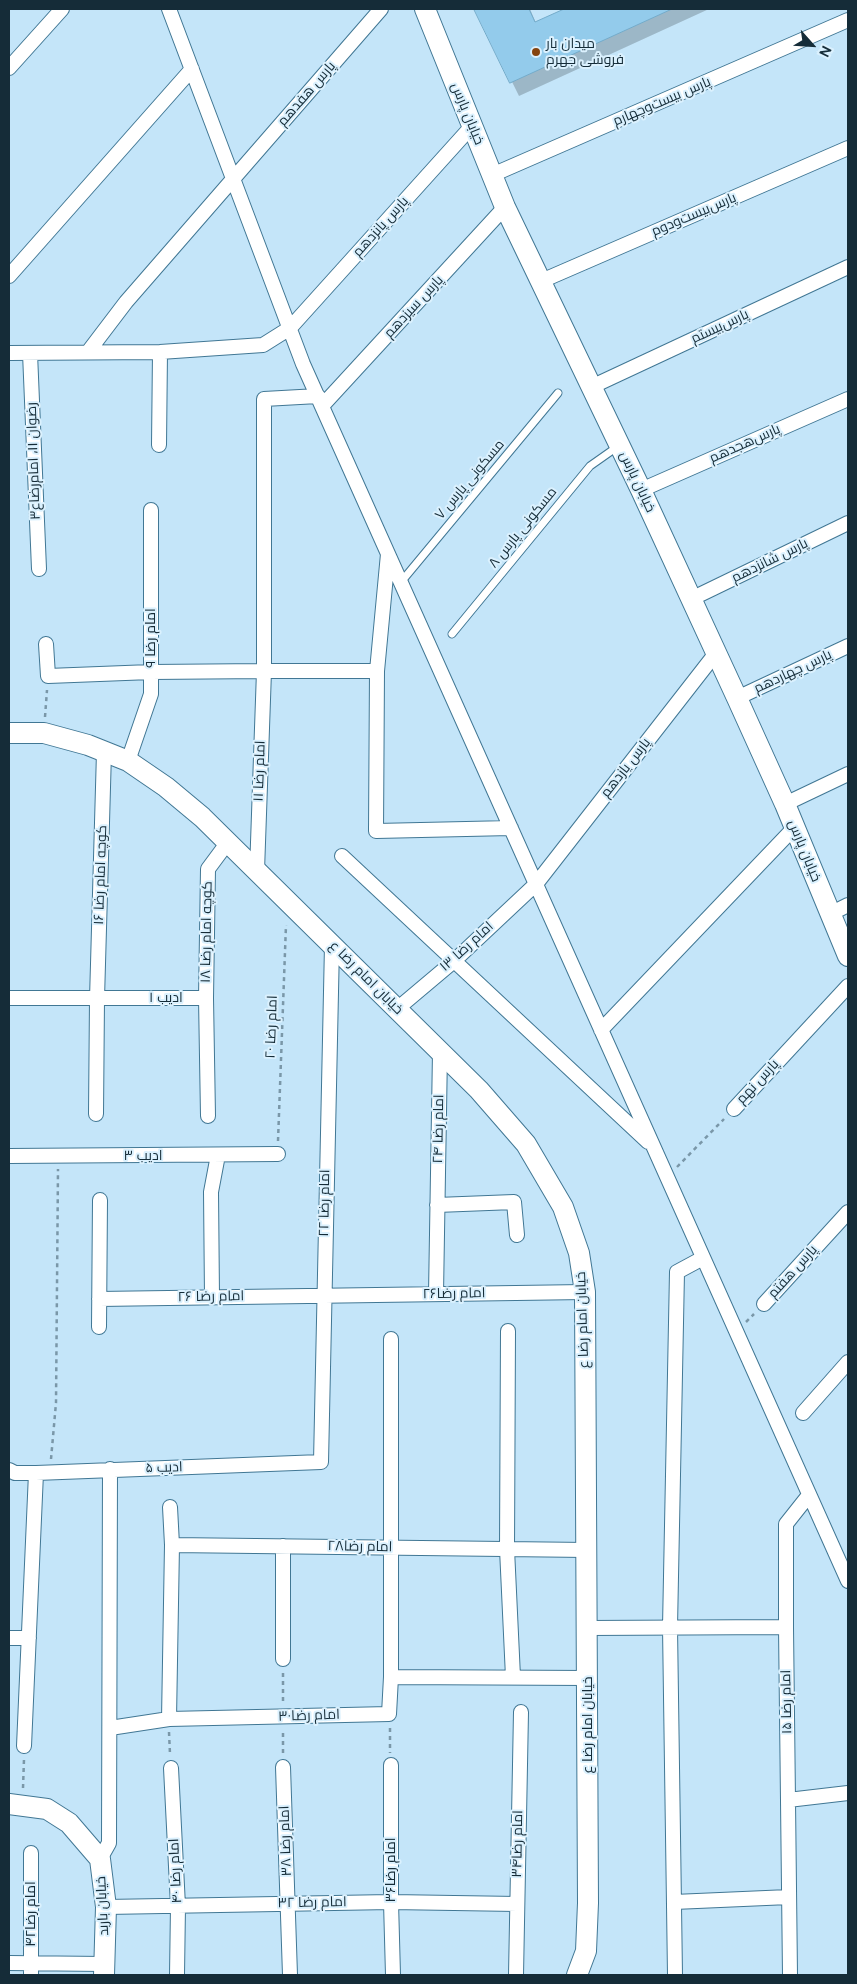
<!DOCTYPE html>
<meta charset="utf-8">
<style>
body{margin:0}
#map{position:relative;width:857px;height:1984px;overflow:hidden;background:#c4e5f9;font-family:"DM Sans",sans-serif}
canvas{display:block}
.frame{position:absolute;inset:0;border:10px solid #152c38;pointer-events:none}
.north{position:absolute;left:787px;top:20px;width:50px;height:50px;-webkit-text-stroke:4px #dbf1fe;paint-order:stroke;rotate:116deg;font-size:14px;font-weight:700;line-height:20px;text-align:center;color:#152c38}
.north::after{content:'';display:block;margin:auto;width:18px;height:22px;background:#152c38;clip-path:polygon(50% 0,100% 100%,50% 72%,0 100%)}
</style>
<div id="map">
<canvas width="857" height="1984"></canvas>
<div class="frame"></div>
<div class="north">N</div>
</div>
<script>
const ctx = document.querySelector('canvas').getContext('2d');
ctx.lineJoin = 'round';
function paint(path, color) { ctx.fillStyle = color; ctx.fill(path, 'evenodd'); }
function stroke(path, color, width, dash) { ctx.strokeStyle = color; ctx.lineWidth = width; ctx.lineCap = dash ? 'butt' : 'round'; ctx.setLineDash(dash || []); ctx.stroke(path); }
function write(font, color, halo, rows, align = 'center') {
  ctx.font = font + ' "DM Sans",Cairo,sans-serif'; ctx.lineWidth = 4; ctx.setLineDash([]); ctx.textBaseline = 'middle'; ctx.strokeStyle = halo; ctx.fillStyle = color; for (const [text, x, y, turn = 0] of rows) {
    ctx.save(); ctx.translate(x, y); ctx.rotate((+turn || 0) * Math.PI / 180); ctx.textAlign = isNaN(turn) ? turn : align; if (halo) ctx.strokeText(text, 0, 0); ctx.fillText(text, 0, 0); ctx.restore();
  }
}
paint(new Path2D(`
 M476,9h54l6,14 31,-14h142l-190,87z`), '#0003');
const building = new Path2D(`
 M474,9h55l6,13 29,-13h108l-162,74z`);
paint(building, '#93cbeb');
stroke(building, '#73abca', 1);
const lane = new Path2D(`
 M401,582l157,-189
 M452,634l138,-168 27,-19`);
const street = new Path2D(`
 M169,9l134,355 545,1217
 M9,68l53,-59
 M492,175l356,-155
 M9,276l183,-207
 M539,282l309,-134
 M88,352l38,-50 255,-293
 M9,353l151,-1 103,-7 27,-17 182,-202
 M30,353l9,216
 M591,387l257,-120
 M322,406l183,-199
 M159,445l1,-93
 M641,490l207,-91
 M691,599l157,-76
 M46,644l2,32 103,-4 113,-1v-272l54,-3
 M377,671l11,-117
 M737,698l111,-52
 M128,761l23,-67v-184
 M785,804l63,-30
 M342,856l306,286
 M257,871l7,-200h113l-1,160 135,-3
 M830,914l18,-9
 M9,998h197l2,118
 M206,998l2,-129 20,-27
 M397,1009l57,-48 82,-77 180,-231
 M601,1030l193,-202
 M734,1109l114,-123
 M96,1114l1,-115 7,-247
 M9,1156l269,-2
 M437,1205l77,-3 3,33
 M436,1294l4,-242
 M212,1297l-1,-105 7,-37
 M99,1299l486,-7
 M764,1304l84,-92
 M99,1327l1,-127
 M508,1331l-1,218 6,128
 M803,1413l45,-51
 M9,1470l6,3h21l285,-11 11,-517
 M170,1507l2,38 415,5
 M172,1545l-3,174 220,-5 2,-37 197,1
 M283,1546v113
 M786,1627v-103l23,-29
 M587,1628l199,-1 4,348
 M9,1638h20
 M391,1677v-338
 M110,1728l59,-9
 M24,1746l12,-273
 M391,1765v137l2,73
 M283,1767l7,208
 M171,1768l7,138 -1,69
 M788,1800l60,-7
 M31,1853v122
 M100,1859l9,-16 1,-374
 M674,1902l115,-5
 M106,1907l285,-5 126,2
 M9,1963l95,1
 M516,1975l5,-263
 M675,1975l-5,-348 7,-355 26,-14`);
const secondary = new Path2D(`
 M425,9l80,198 136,283 96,208 48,106 63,152
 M9,733h35l44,12 40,16 38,26 36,30 277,273 47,54 37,63 16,46 6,39 3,611 -2,48 -9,24
 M9,1804l38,5 22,14 31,36 6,48 -2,68`);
stroke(lane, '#417794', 9);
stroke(street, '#417794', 16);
stroke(secondary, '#417794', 22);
stroke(new Path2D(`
 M45,717l2,-27
 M278,1141l8,-216
 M677,1167l47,-48
 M746,1322l8,-8
 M51,1459l5,-56 2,-234
 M283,1673v30
 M390,1728v25
 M169,1732l1,22
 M283,1753v-22
 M23,1788l1,-29`), '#7a97a8', 2.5, [4, 4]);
stroke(lane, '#fff', 7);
stroke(street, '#fff', 14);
stroke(secondary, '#fff', 20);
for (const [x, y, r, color] of [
 [536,52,5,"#85440f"]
]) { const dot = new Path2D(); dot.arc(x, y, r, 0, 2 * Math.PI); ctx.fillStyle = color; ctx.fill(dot); stroke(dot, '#dbf1fe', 2); }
write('14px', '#152c38', '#dbf1fe', [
 ["میدان بار",546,44],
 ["فروشی جهرم",546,60]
], 'left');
write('14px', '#152c38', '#dbf1fe', [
 ["پارس‌ هفدهم",307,94,-49],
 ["پارس بیست‌وچهارم",662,102,-23],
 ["خیابان پارس",467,114,68],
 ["پارس‌بیست‌و‌دوم",694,215,-23],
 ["پارس‌ پانزدهم",381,227,-48],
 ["پارس‌ سیزدهم",414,307,-47],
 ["پارس‌بیستم",720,327,-25],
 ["پارس‌‌هجدهم",745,444,-24],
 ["رضوان ۱۱، امام‌رضا‌ع‌۳",34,461,-92],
 ["مسکونی ‌پارس ۷",470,480,-50],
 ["خیابان پارس",637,482,65],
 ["مسکونی پارس ۸",523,528,-51],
 ["پارس‌‌ شانزدهم",770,561,-26],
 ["امام رضا ۹",151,638,-90],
 ["پارس‌‌ چهاردهم",793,672,-25],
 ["پارس‌‌ یازدهم",626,768,-52],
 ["امام رضا ۱۱",260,771,-88],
 ["خیابان پارس",804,851,68],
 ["کوچه امام رضا ۱۶",101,875,-88],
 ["کوچه امام رضا ۱۸",207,932,-89],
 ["امام رضا ۱۳",467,947,-42],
 ["خیابان امام رضا ع",366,978,45],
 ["ادیب ۱",166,998],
 ["امام رضا ۲۰",272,1027,-88],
 ["پارس‌‌ نهم",758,1082,-47],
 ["امام رضا ۲۴",439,1129,-89],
 ["ادیب ۳",143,1156],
 ["امام رضا ۲۲",325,1203,-89],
 ["پارس‌‌ هفتم",793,1272,-48],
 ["امام رضا۲۶",454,1294,-1],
 ["امام رضا ۲۶",211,1297,-1],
 ["خیابان امام رضا ع",583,1320,-92],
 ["ادیب ۵",164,1468,-2],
 ["امام رضا۲۸",360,1547,1],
 ["۱۵ امام رضا",787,1702,-91],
 ["امام رضا۳۰",309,1716,-2],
 ["خیابان امام رضا ع",588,1725,-90],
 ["امام رضا ۳۸",286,1841,-92],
 ["امام رضا۳۴",518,1844,-89],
 ["امام رضا۳۶",391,1870,-90],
 ["امام رضا ۴۰",176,1871,-93],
 ["امام رضا ۳۲",312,1903,-1],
 ["خیابان باربد",103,1906,-93],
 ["امام رضا۴۲",31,1914,-90]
]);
</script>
